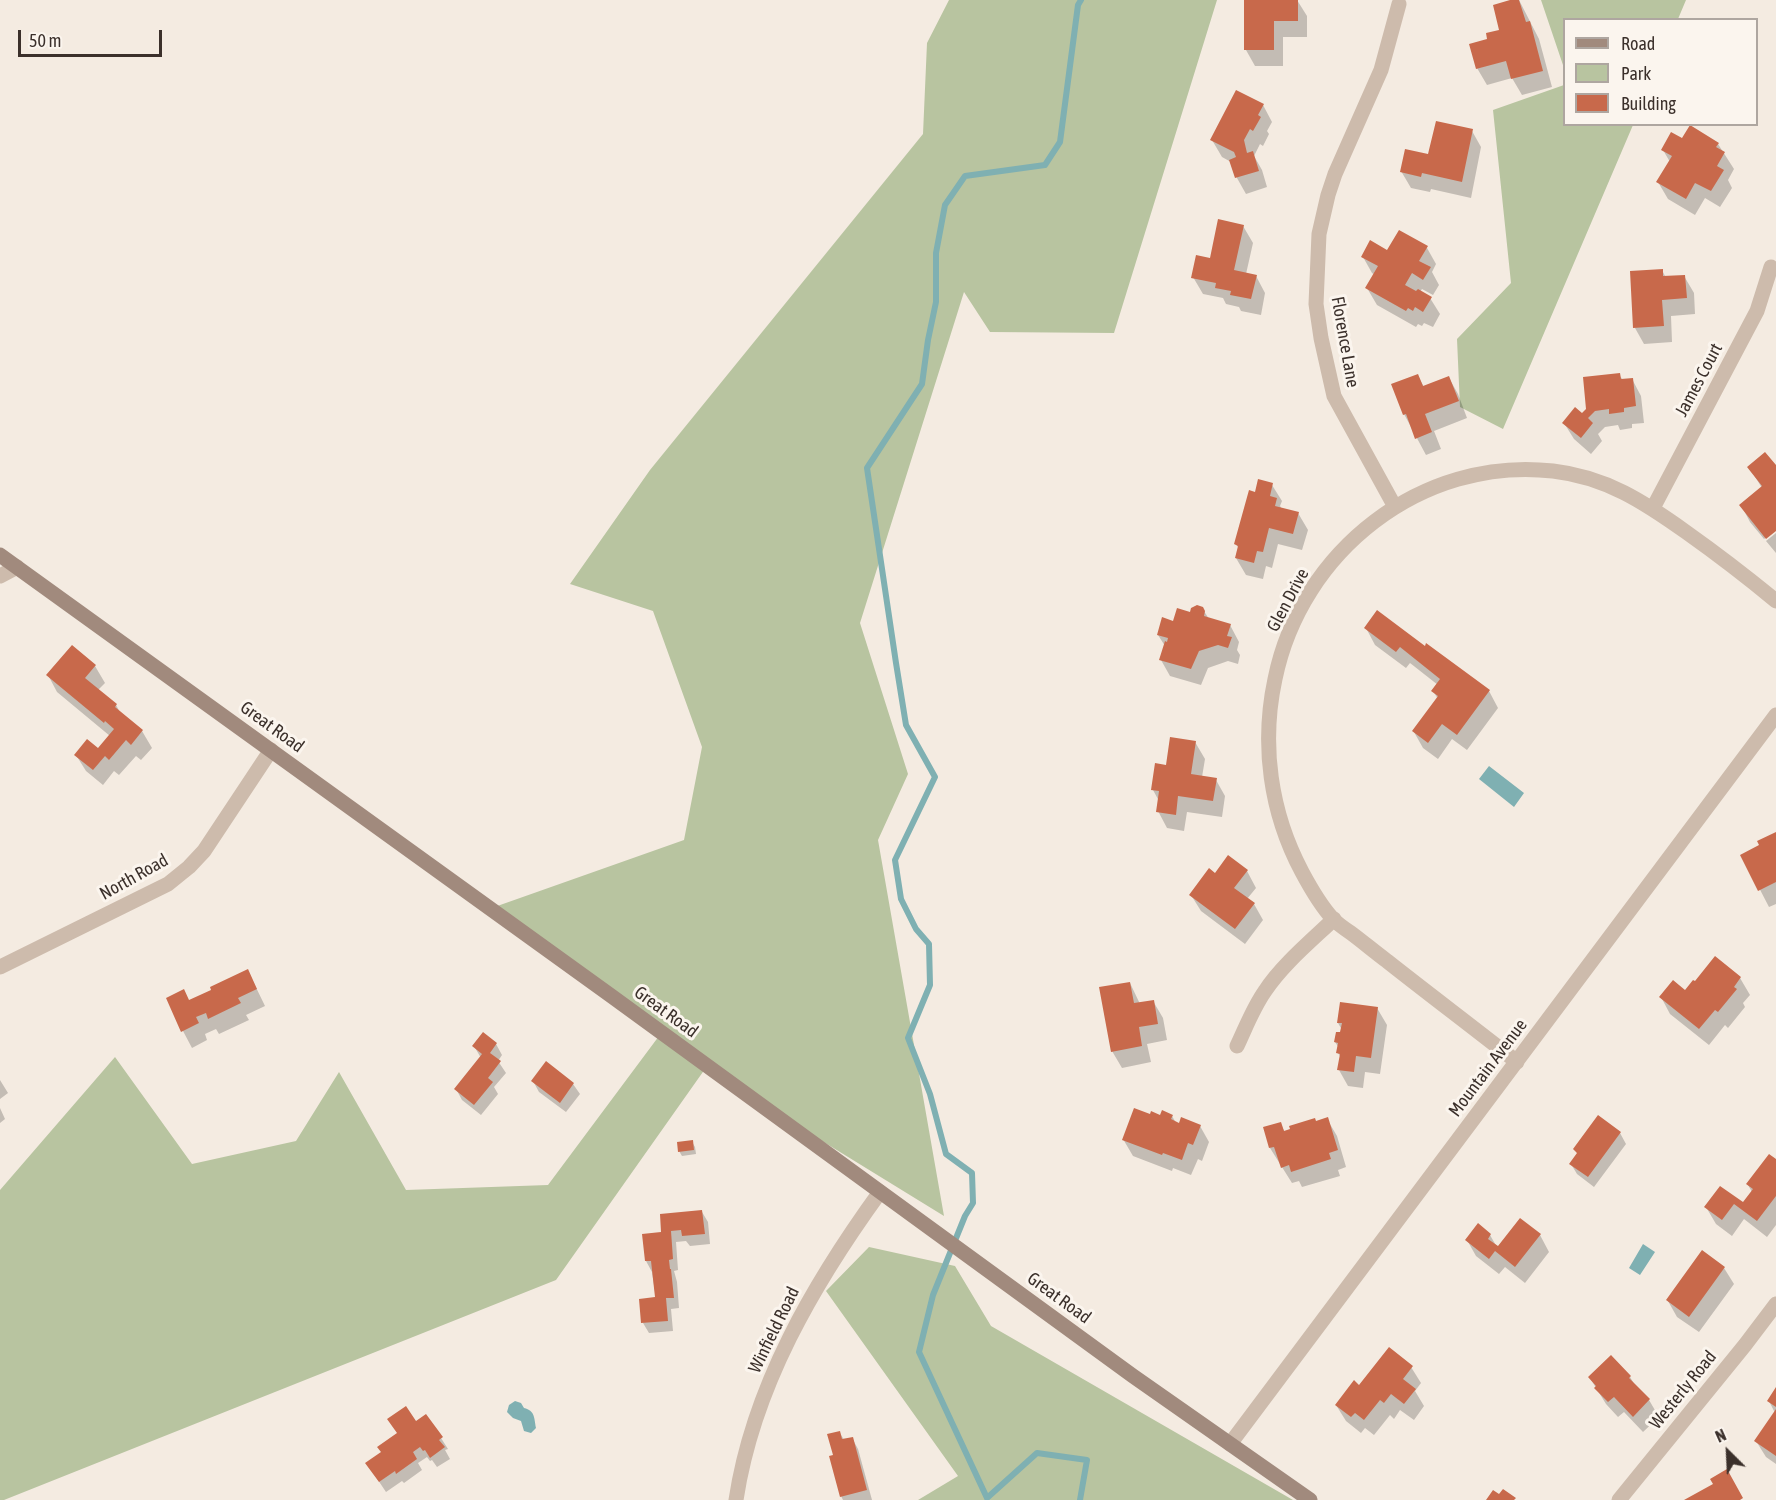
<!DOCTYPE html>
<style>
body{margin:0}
#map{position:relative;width:1776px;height:1500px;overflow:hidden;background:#f4ebe1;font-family:"Asap Condensed",sans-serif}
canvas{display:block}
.legend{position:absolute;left:1563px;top:18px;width:195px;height:108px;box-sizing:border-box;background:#fbf5ee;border:2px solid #aea6a0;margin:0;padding:8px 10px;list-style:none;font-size:18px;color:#3b302b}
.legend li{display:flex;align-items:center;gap:12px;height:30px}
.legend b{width:30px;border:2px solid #aea6a0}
.north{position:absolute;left:1698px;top:1422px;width:60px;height:60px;-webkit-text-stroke:4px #fbf5ee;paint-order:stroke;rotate:336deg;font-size:16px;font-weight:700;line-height:24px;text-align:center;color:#3b302b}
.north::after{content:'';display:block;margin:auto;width:21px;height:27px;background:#3b302b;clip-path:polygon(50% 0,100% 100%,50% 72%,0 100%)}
.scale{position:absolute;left:18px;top:30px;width:144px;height:27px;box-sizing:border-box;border:3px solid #3b302b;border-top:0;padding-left:8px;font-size:18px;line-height:21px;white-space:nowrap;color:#3b302b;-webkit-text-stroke:4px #fbf5ee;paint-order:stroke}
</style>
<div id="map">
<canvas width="1776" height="1500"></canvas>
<ul class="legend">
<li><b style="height:8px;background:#a18a7d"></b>Road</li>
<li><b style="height:16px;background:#b8c4a0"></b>Park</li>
<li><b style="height:16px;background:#c8694b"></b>Building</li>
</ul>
<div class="north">N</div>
<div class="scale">50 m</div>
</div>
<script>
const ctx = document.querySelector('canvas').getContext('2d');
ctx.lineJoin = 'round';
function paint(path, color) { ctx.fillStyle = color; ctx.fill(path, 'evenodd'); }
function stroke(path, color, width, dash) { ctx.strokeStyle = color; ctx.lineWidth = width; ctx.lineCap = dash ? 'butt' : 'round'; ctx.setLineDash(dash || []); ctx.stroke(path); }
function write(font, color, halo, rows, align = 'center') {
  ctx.font = font + ' "Asap Condensed",sans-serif'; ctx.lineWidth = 6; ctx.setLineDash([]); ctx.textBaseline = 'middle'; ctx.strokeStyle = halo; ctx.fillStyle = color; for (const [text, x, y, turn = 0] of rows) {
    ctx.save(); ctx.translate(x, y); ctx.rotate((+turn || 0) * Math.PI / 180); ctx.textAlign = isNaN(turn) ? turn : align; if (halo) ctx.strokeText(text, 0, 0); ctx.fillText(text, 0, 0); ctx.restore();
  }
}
paint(new Path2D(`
 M949,0h268l-103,333 -124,-1 -26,-40 -104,331 48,151 -30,66 66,376 -239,-147 -149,211 -552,220h-4v-310l115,-133 77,107 104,-23 43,-69 67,118 142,-5 111,-149 -173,-126 198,-70 18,-93 -49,-136 -83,-27 80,-114 273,-336 4,-91z
 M1541,0h145l-8,19 -114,1v48z
 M1564,85v39l69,1 -130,304 -43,-22 -3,-68 54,-56 -18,-173z
 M869,1247l86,19 36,60 302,174h-375l40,-24 -132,-185z`), '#b8c4a0');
paint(new Path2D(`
 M1489,766l35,27 -10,14 -35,-28z
 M1643,1244l12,8 -15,23 -11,-7z
 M515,1401l6,2 3,5c11,3 10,9 12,20l-5,5 -7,-2 -3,-10 -8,-3 -6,-6 2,-7z`), '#7fb0b2');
paint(new Path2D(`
 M1246,0h51l10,16v21h-24v29h-28l-9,-16z
 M1515,0h4l20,39 13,48 -30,8 -10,-17 -25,7 -10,-17 12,-28 12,-9z
 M1263,105l9,17 -5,9 2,3 -6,12 -3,-2 -6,12 8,14 5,17 -21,7 -9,-16 -6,-16 -9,-5 -10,-17z
 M1472,131l9,16 -10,51 -40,-9 -1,3 -19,-4 -10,-17z
 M1718,144l16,25 -6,11 4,8 -12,19 -15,-9 -10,17 -27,-16 -10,-17 12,-20 -7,-12z
 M1243,226l10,17 -7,31 10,2 9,17 -4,22 -20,-4 -2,-4 -13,-3 -3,-6 -20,-4 -10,-17z
 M1427,248l9,16 -4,8 7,13 -6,10 -11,-6 -2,3 10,6 10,16 -7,13 -9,-4 -2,3 -4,-2 -2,3 -39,-22 -10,-17 8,-13 -3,-2 -9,-16z
 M1662,270l4,8 18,-2 10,17 1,21 -24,2 1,26 -28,2 -9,-16z
 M1619,375l4,5 9,-1 9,17 3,27 -12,1v4l-12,2 -2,-5 -13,2 -7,7 4,7 -11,13 -17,-15 -10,-16 18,-8z
 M1418,376l6,11 25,-9 9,16 9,24 -33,13 7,18 -15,6 -22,-41z
 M1749,467l27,1v61l-12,10 -14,-17 -9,-17 21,-17z
 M1272,485l10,16 -2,5 2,3 16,4 10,17 -6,20 -24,-6 -6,24 -6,-2 -3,13 -17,-4 -10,-17 3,-9 -3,-5z
 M1776,533v20l-10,-12z
 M1202,608l7,11 21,6 9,17 -2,8 3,5 -2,9 -10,-3 -20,7 -7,17 -31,-9 -9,-16 4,-14 -7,-11 16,-13z
 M1366,628l123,63 9,17 -31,42 -15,-11 -14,20 -15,-11 -9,-16 24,-33 -5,-8 5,-6 -28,-22 -4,5 -31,-23z
 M95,666l10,17 -7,7 18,15 5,9 21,17 10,17 -11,12 -5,-4 -17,19 -5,-4 -11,14 -17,-14 -10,-16 22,-5 12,-14 -53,-44 -9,-17z
 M1195,742l10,17 -3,18 14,3 9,16 -3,21 -35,-5 -3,19 -17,-3 -9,-17 1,-10 -6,-11z
 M1776,833v71l-7,3 -27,-52 19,-10z
 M1247,871l9,17 -9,11 7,5 9,16 -18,24 -44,-33 -10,-16 24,-20z
 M248,971l17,35 -19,9 3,5 -30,14 -3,-5 -11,5 2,6 -15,8 -9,-17 6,-29z
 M1740,978l10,17 -7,8 2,4 -17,21 -3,-3 -16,20 -39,-31 -9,-17z
 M1130,983l10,21 13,-3 10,17 4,22 -20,4 4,18 -29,6 -10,-17z
 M1377,1008l10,17 -7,49 -15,-2 -2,16 -15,-2 -9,-16 2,-12 -3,-5 1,-5 -4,-6 7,-8v-4l-4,-7z
 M496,1044l6,11 -4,6 8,12 -12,14 4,7 -17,21 -19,-15 -6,-11 25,-31 -7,-12z
 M0,1080l8,13 -8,6z
 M533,1081l40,3 7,10 -14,18 -27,-20z
 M0,1108l5,11 -5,4z
 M1172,1116l4,7 24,3 9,16 -7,19 -4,-2 -7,16 -18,-7 -1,3 -39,-15 -10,-17 38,-22z
 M1327,1119l10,17 9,31 -8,3 2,6 -38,11 -3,-6 -7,2 -22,-35 10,-24 5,8z
 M1620,1133l6,11 -32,43 -17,-13 -6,-10 7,-9 -3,-6z
 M692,1142l3,5 1,7 -14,2 -3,-5z
 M1776,1161v64l-9,12 -23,-18 -12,17 -16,-12 -10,-17 15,-19 22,16 9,-12 -4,-7z
 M702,1212l6,10 2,22 -20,2 -4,-5 -10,1 2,28 -4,1 3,11 2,26 -8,1 2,22 -24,2 -6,-10 13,-24 -4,-27 -6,-11 17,-28z
 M1490,1235l8,14 42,-14 9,17 -24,31 -20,-16 -6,7 -23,-18 -9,-16z
 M1724,1268l10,16 -35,48 -22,-15 -9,-16z
 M1411,1367l10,16 -6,8 9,15 -10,14 -14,-10 -6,9 -4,-4 -16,20 -9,-7 -4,5 -15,-12 -10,-16 24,-18z
 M1630,1377l6,10 13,13 10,17 -16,15 -19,-20 -6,5 -12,-13 -16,-26z
 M1776,1390v74l-10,-7 -10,-16 19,-28 -6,-12z
 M415,1423l26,15 7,11 -3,1 5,9 -13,8 -5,-7 -2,1 -3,-4 -9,6 4,7 -18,13 -2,-2 -16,11 -12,-18 8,-21z
 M840,1433l4,7 8,-2 6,11 14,51h-29l-2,-4 -6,-40z`), '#0003');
stroke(new Path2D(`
 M1080,1500l7,-40 -50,-7 -50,45 -68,-146 14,-57 32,-79 8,-13 -1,-30 -26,-19 -16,-60 -22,-56 22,-53 -1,-41 -13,-15 -15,-30 -6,-39 40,-83 -29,-52 -10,-62 -29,-195 55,-84 6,-44 8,-38v-49l9,-48 20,-29 80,-11 15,-23 18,-137 3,-5`), '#7fb0b2', 6);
paint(new Path2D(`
 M1244,0h54v21h-24v29h-30z
 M1510,0h9l7,22 4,-1 13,50 -32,8 -5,-18 -30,8 -7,-25 18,-5 -1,-6 13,-3 -6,-25z
 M1236,90l28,14 -6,11 3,2 -8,14 -3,-2 -6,11 3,13 6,-2 6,20 -24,7 -6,-18 7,-3 -2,-5 -24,-12z
 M1436,121l37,8 -11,53 -40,-9 -1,4 -21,-5 5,-23 23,5z
 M1690,125l29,18 -3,4 9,5 -8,14 7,4 -13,21 -16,-8 -9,16 -30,-17 16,-26 -11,-6 10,-18 11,6z
 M1218,219l26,6 -10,45 23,5 -6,24 -21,-4 1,-4 -16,-3 1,-5 -25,-5 5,-23 14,3z
 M1399,230l29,16 -9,15 12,6 -8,13 -11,-7 -7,12 11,6 2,-2 14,8 -9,15 -8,-5 -2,4 -5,-3 -2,3 -41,-23 13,-22 -17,-9 9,-17 17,10z
 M1663,269v7l22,-1 2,23 -25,2 2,26 -31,2 -3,-57z
 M1620,373l1,6 12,-1 3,28 -12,2v4l-15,2v-5l-14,2 -7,7 5,5 -12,15 -19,-15 13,-16 7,6 4,-4 -3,-32z
 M1418,374l5,12 26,-10 10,25 -34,13 7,18 -17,7 -9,-25 -3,1 -12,-31z
 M1765,452l11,13v66l-10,8 -27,-34 23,-19 -15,-19z
 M1258,479l15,4 -3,13 7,2 -2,8 24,6 -6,22 -24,-6 -6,24 -6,-1 -3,12 -19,-5 3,-12 -4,-2 15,-54 6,2z
 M1197,605l6,2 2,4 -1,5 27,8 -4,12 5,1 -4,11 -10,-3 -19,6 -8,18 -32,-9 6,-19 2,1 1,-4 -11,-3 5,-18 11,4 4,-13 13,4 1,-4z
 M1377,610l48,36 1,-3 64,47 -33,45 -15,-11 -14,19 -16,-12 26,-35 -7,-5 9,-12 -40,-32 -4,5 -32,-24z
 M72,645l24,20 -11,13 32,26 -2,3 28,23 -12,15 -5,-5 -17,20 -4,-4 -12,14 -19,-15 13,-16 11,9 16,-19 -9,-8 -1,2 -58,-48z
 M1170,737l26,4 -5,33 26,4 -4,23 -35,-5 -2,19 -20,-3 3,-21 -8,-1 4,-27 11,2z
 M1776,832v50l-18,9 -18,-36 19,-10 -2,-4z
 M1228,855l20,15 -14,18 21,15 -20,26 -46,-34 20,-27 6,5z
 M1715,956l26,21 -7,10 3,2 -19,23 -3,-2 -16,19 -40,-32 14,-17 12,10 8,-10 2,1z
 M248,969l9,20 -19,9 3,5 -33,16 -2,-6 -10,4 3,6 -18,9 -15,-34 18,-9 5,11 22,-10 -1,-3z
 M1130,982l4,21 20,-3 4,24 -19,3 3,19 -31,6 -12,-65z
 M1340,1002l38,5 -7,51 -15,-2 -2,16 -17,-2 3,-16 -4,-1 2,-10 -4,-1 2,-10h4l2,-9h-5z
 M483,1032l14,11 -7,10 11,8 -13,17 5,4 -19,23 -20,-16 28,-35 -10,-8z
 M546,1061l28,22 -14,20 -29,-22z
 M1134,1108l16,6 1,-3 9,4 2,-5 11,5 -2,4 8,4 2,-6 20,8 -8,20 -5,-2 -6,17 -19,-7 -1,2 -40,-15z
 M1598,1115l23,17 -33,45 -19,-13 8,-11 -4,-4z
 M1328,1117l10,33 -9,3 2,6 -40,13 -2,-7 -8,3 -7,-21 -5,1 -6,-21 18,-5 3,9 6,-2 -1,-3 26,-8 1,3z
 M693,1140l1,10 -16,2 -1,-10z
 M1769,1154l7,5v37l-19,25 -23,-17 -12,16 -18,-13 16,-21 23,16 10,-13 -7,-5z
 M702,1210l3,24 -23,2 -1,-6 -10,1 2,28 -4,1 1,9h1l3,29h-8l2,23 -27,2 -2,-24 16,-2 -4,-36h-6l-3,-27 19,-2 -1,-18z
 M1520,1218l21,16 -26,33 -20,-16 -6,8 -24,-19 13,-17 13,11 -3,5 10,7z
 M1702,1250l23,17 -36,50 -23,-17z
 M1389,1347l24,19 -10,13 13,10 -12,15 -13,-10 -7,9 -4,-3 -16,20 -9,-7 -4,4 -16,-12 19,-25 5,5z
 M1611,1355l20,21 -2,2 21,21 -17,18 -19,-20 -6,5 -14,-14 2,-2 -8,-9z
 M1776,1387v20l-9,-6z
 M406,1406l10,15 10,-7 17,23 -4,3 6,7 -15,11 -5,-8 -2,1 -3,-4 -7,5 4,7 -21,15 -1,-3 -16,11 -14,-19 16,-11 -4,-5 20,-14 -10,-14z
 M1776,1409v47l-22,-15z
 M840,1431l2,8 11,-2 14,53 -27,7 -11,-41 4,-1 -6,-21z
 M1727,1469l16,29 -3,2h-56l29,-16 -3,-5z
 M1503,1489l13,9 -2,2h-28l7,-10 6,4z`), '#c8694b');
stroke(new Path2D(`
 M1395,507l-61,-111 -13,-58 -5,-34 3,-70 9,-39 7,-21 46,-104 18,-66
 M1653,508l104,-197 14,-44
 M0,576l17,-9
 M0,967l168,-83 21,-17 15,-16 67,-101
 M1237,1046c9,-19 16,-38 28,-55 17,-26 46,-50 69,-72
 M1517,1062c-43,-34 -87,-67 -130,-101 -12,-9 -24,-19 -36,-28 -6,-4 -13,-9 -18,-14 -12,-13 -23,-32 -31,-47 -32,-60 -41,-128 -27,-193 26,-128 147,-223 278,-208 53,6 91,31 133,61 31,22 61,45 90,69
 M1230,1444l546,-729
 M736,1500c17,-113 78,-217 144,-308
 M1619,1500l126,-155 31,-41`), '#cdbbac', 15);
stroke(new Path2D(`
 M0,555l610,440 523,381 177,124`), '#a18a7d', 15);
write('18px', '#3b302b', '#fbf5ee', [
 ["Florence Lane",1345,342,80],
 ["James Court",1699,380,-62],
 ["Glen Drive",1288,600,-62],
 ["Great Road",272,727,36],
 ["North Road",134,877,-29],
 ["Great Road",666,1012,36],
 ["Mountain Avenue",1488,1068,-53],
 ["Great Road",1059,1298,36],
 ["Winfield Road",774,1330,-64],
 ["Westerly Road",1683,1390,-51]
]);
</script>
